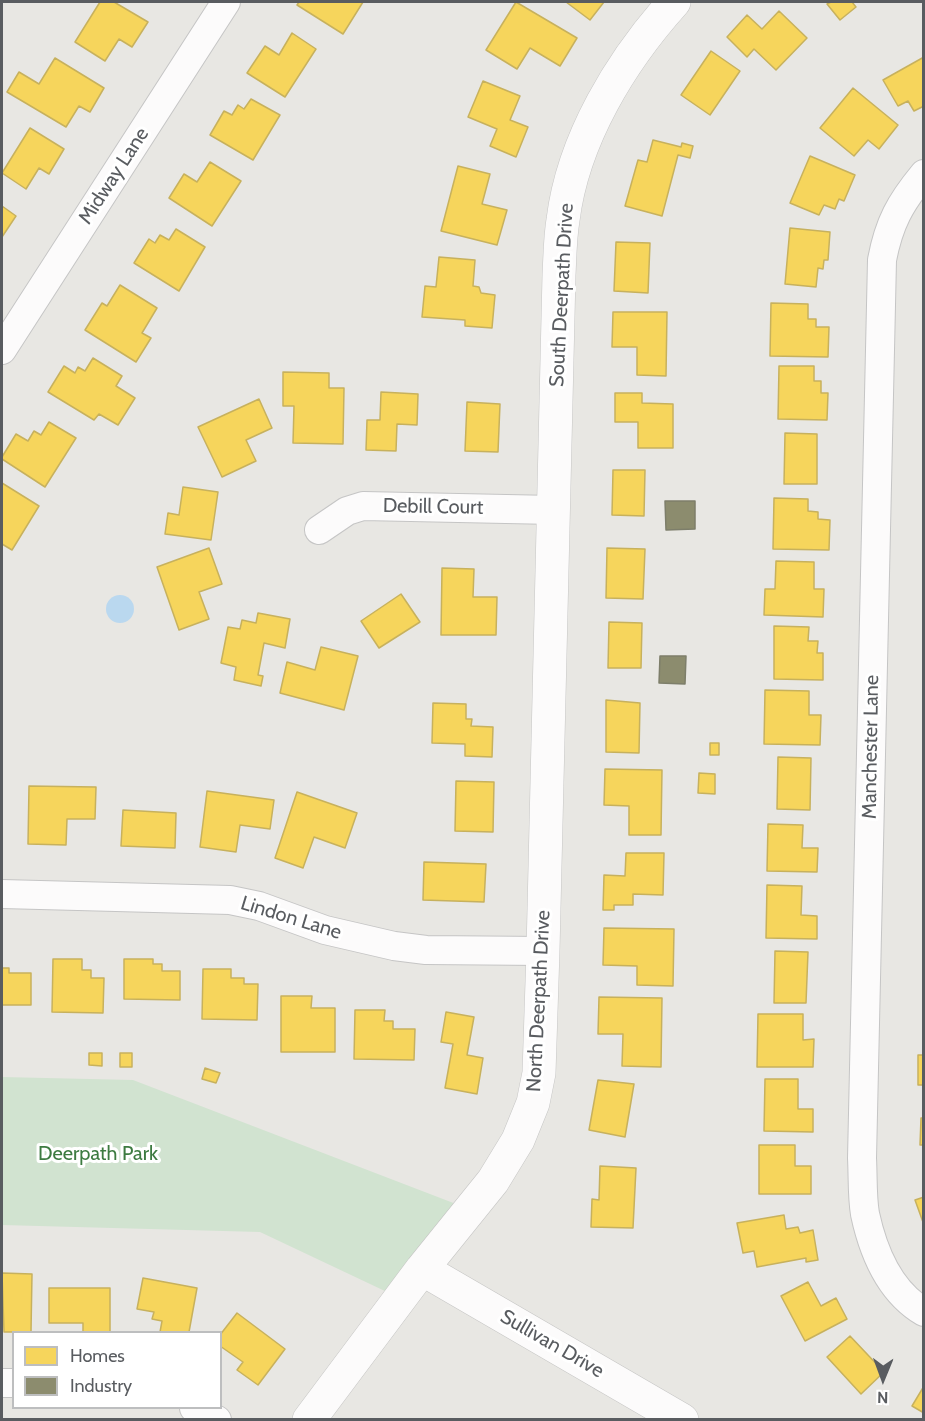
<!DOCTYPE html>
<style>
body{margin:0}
#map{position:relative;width:925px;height:1421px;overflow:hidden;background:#e8e7e3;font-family:Cabin,sans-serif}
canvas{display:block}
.frame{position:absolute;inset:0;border:3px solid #595c60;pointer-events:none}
.legend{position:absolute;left:12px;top:1331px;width:210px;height:78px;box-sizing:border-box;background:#fff;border:2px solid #bdbebf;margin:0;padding:8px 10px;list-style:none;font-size:18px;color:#595c60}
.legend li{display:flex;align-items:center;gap:12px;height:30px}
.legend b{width:30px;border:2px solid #bdbebf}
.north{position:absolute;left:853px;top:1349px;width:60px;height:60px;-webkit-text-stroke:4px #fff;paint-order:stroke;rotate:181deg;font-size:16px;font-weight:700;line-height:24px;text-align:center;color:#595c60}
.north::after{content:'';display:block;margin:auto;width:21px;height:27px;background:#595c60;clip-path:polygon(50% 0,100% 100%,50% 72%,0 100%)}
</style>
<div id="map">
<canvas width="925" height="1421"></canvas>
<div class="frame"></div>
<ul class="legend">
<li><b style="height:16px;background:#f6d55c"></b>Homes</li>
<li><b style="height:16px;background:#8c8c6e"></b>Industry</li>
</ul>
<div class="north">N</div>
</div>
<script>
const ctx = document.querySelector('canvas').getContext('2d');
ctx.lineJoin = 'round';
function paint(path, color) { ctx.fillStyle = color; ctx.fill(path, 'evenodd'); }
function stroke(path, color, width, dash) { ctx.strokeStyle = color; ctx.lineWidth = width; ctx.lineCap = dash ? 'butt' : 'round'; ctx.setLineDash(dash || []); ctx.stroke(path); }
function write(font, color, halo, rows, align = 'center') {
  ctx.font = font + ' Cabin,sans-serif'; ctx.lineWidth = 6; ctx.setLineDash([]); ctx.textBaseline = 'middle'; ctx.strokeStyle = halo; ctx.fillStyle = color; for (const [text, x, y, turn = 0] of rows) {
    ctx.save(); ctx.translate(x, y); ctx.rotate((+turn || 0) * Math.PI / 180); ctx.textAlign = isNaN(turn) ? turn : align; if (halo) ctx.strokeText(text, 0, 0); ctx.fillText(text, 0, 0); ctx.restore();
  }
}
paint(new Path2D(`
 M2,1077l131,3 323,124 -69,88 -127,-60 -258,-7z`), '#d1e3d0');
paint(new Path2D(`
 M106 609a14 14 0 1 1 28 0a14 14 0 1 1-28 0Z`), '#bad8ef');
const homes = new Path2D(`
 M100,2h14l34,20 -16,25 -13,-8 -14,22 -30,-19z
 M299,2h64l-20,32 -46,-29z
 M516,2l61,36 -17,28 -30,-18 -13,21 -31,-19z
 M566,2h38l-14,18z
 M831,2h21l4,5 -16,13 -13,-16z
 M779,11l28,27 -31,32 -22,-21 -7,8 -20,-20 20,-22 15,14z
 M292,33l24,16 -31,48 -38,-24 18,-27 14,9z
 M711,51l29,20 -30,44 -29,-20z
 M924,57v49l-10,5 -6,-10 -10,5 -15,-26z
 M55,58l49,30 -14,24 -11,-6 -13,21 -59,-35 12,-20 20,12z
 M483,81l37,15 -10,24 18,7 -12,30 -26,-11 7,-17 -29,-12z
 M853,88l45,37 -19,24 -11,-9 -14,16 -34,-28z
 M251,99l29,16 -27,45 -43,-25 14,-24 8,4 6,-10 6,4z
 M30,128l34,21 -15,25 -10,-6 -13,21 -24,-16z
 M653,140l28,7 1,-4 11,3 -3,12 -12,-3 -16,61 -37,-10 13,-46 9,2z
 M810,156l45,19 -11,26 -5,-2 -4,10 -11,-4 -5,10 -29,-12z
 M210,162l31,19 -29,45 -43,-28 15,-24 13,8z
 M458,166l32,8 -8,30 25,6 -10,35 -56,-14z
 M2,206l14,10 -14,21z
 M790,228l40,4 -2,28h-4l-1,9 -5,-1 -2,19 -31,-3z
 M176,229l29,18 -26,44 -45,-28 15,-24 6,4 5,-8 9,5z
 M616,242l34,1 -2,50 -34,-2z
 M439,257l36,3 -2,26 6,1 2,6 14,2 -3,33 -27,-2v-6l-43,-3 3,-31 11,1z
 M120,285l37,23 -15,25 9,5 -15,24 -51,-32 17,-27 5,3z
 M771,303l37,1v15h8v8h13l-1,30 -58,-1z
 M613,312h54l-1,64 -29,-1v-28h-25z
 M93,358l29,18 -6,10 19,12 -17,27 -19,-11 -5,6 -46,-28 16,-26 11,7 3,-6 7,4z
 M779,366h35v15h7v12h7l-1,27 -49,-1z
 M283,372l46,1v15h15l-1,56 -50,-1 1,-37h-11z
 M381,392l37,2 -1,31 -20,-1 -1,27 -30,-1 1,-30h13z
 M615,393h27v10l31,1v44h-35v-26h-23z
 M259,399l13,29 -26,12 10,21 -34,16 -24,-50z
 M467,402l33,2 -2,48 -33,-1z
 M49,422l27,16 -31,49 -43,-28v-2l14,-23 12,7 6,-10 7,4z
 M785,433l32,1v50h-33z
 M613,470h32l-1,46 -32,-1z
 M2,483l37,23 -27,44 -10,-6z
 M183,487l35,5 -7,48 -46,-6 3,-21 11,2z
 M774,498l34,1v12l10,1v7l12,1 -1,30 -56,-1z
 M209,548l13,36 -23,8 10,27 -30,11 -22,-63z
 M607,548l38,1 -2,50 -37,-1z
 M776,561l38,1v27h10l-1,28 -59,-2 1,-26h10z
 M442,568l32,1 -1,28h24l-1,38h-55z
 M401,594l19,28 -41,26 -18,-27z
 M258,613l32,6 -5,29 -21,-5 -6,32 5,1 -2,10 -27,-6 2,-13 -15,-4 7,-36 12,2 2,-9 14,3z
 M609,622l33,1 -1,45h-33z
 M774,626l35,1 -1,14h10l-1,12h6v27l-49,-1z
 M321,647l37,9 -14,54 -64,-17 7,-31 28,8z
 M765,690l44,1v24h12l-1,30 -56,-1z
 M606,700l34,3 -1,50 -33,-1z
 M433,703l33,1v15h6l-1,7 22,1 -1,30 -27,-1v-12l-33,-1z
 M710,743h9v12h-9z
 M778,757l33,1 -1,52 -33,-1z
 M605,769l57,1 -1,65h-32v-29l-25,-1z
 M699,773l16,1v20l-17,-1z
 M456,781l38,1 -1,50 -38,-1z
 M29,786l67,1 -1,32h-28l-1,26 -38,-1z
 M207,791l67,9 -4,29 -30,-4 -4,27 -36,-5z
 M297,792l60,21 -12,35 -31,-11 -11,31 -28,-10z
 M123,810l53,3 -1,35 -54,-2z
 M768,824l35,1 -1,23h16l-1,24 -50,-1z
 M626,853h38l-1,42 -30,-1v11h-19v5h-11l1,-35 21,1z
 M424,862l62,2 -2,38 -61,-2z
 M767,885l35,1 -1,29 16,1v23l-51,-1z
 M604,928l70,1 -1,57 -36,-1v-19l-34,-1z
 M775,951l33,1 -2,51h-32z
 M53,959h29v11h9v8h13l-1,35 -51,-1z
 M124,959h29v5h9v7h18v29l-56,-1z
 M2,968h7v5h22v32h-29z
 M203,969h28v9h13v6h14l-1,36 -55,-1z
 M281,996h31l-1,12h24v44h-54z
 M599,997l63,1 -1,69 -39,-1 1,-32h-25z
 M355,1010h30l-1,11h9v8h22l-1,31 -60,-1z
 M446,1012l28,5 -7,38 16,3 -6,36 -32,-6 8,-44 -12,-2z
 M758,1014h45v26l11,-1 -1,28h-56z
 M89,1053h13v13l-13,-1z
 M120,1053h12v14h-12z
 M918,1055h6v30h-6z
 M205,1068l15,5 -4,10 -14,-4z
 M765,1079h33v30h15v23l-49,-1z
 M598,1080l36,4 -9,53 -36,-7z
 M921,1118h3v27h-4z
 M759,1145h36v21h16v28h-52z
 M600,1166l36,2 -3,60 -42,-1 1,-28 7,1z
 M924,1197v28l-9,-25z
 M784,1215l2,14 12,-2 2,6 13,-3 5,30 -12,2v-4l-49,9 -3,-16 -11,2 -6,-30z
 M2,1273l30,1 -1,58h-27z
 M143,1278l54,10 -8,44h-29l2,-11 -10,-2 2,-7 -17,-3z
 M808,1282l13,24 15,-8 11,21 -42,22 -24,-45z
 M49,1288h61v44h-27v-9h-34z
 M237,1313l48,36 -27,36 -21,-15 6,-8 -23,-16v-11z
 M850,1336l34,36 -23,22 -34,-37z
 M924,1386v27l-12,-7z`);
paint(homes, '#f6d55c');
stroke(homes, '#c7b15d', 1.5);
const industry = new Path2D(`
 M665,501h30v28l-29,1z
 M660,656h26l-1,28 -26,-1z`);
paint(industry, '#8c8c6e');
stroke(industry, '#7d7e6a', 1.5);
const street = new Path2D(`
 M924,174c-24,29 -35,49 -42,86l-20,898c1,18 0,39 3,56 8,37 25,78 59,98
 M2,350l224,-348
 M319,530l28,-19 16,-5 191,4
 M2,894l228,6 29,6 66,24 69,16 32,4 117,1
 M2,1383h12
 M194,1408l23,12`);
const secondary = new Path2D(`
 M422,1269l260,151
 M309,1420l113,-151 71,-88 25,-41 15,-37 6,-30 4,-122 16,-676c1,-19 1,-37 4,-55 10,-81 58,-159 111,-218`);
stroke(street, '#c5c5c5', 30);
stroke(secondary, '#c5c5c4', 34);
stroke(street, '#fcfbfb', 28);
stroke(secondary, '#fcfbfb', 33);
write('20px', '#595c60', '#fff', [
 ["Midway Lane",114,176,-57],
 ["South Deerpath Drive",562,295,-87],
 ["Debill Court",433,507,1],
 ["Manchester Lane",871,747,-89],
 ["Lindon Lane",291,918,17],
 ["North Deerpath Drive",539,1001,-87],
 ["Sullivan Drive",552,1344,30]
]);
write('20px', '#3d7b41', '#fff', [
 ["Deerpath Park",98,1154]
]);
</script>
